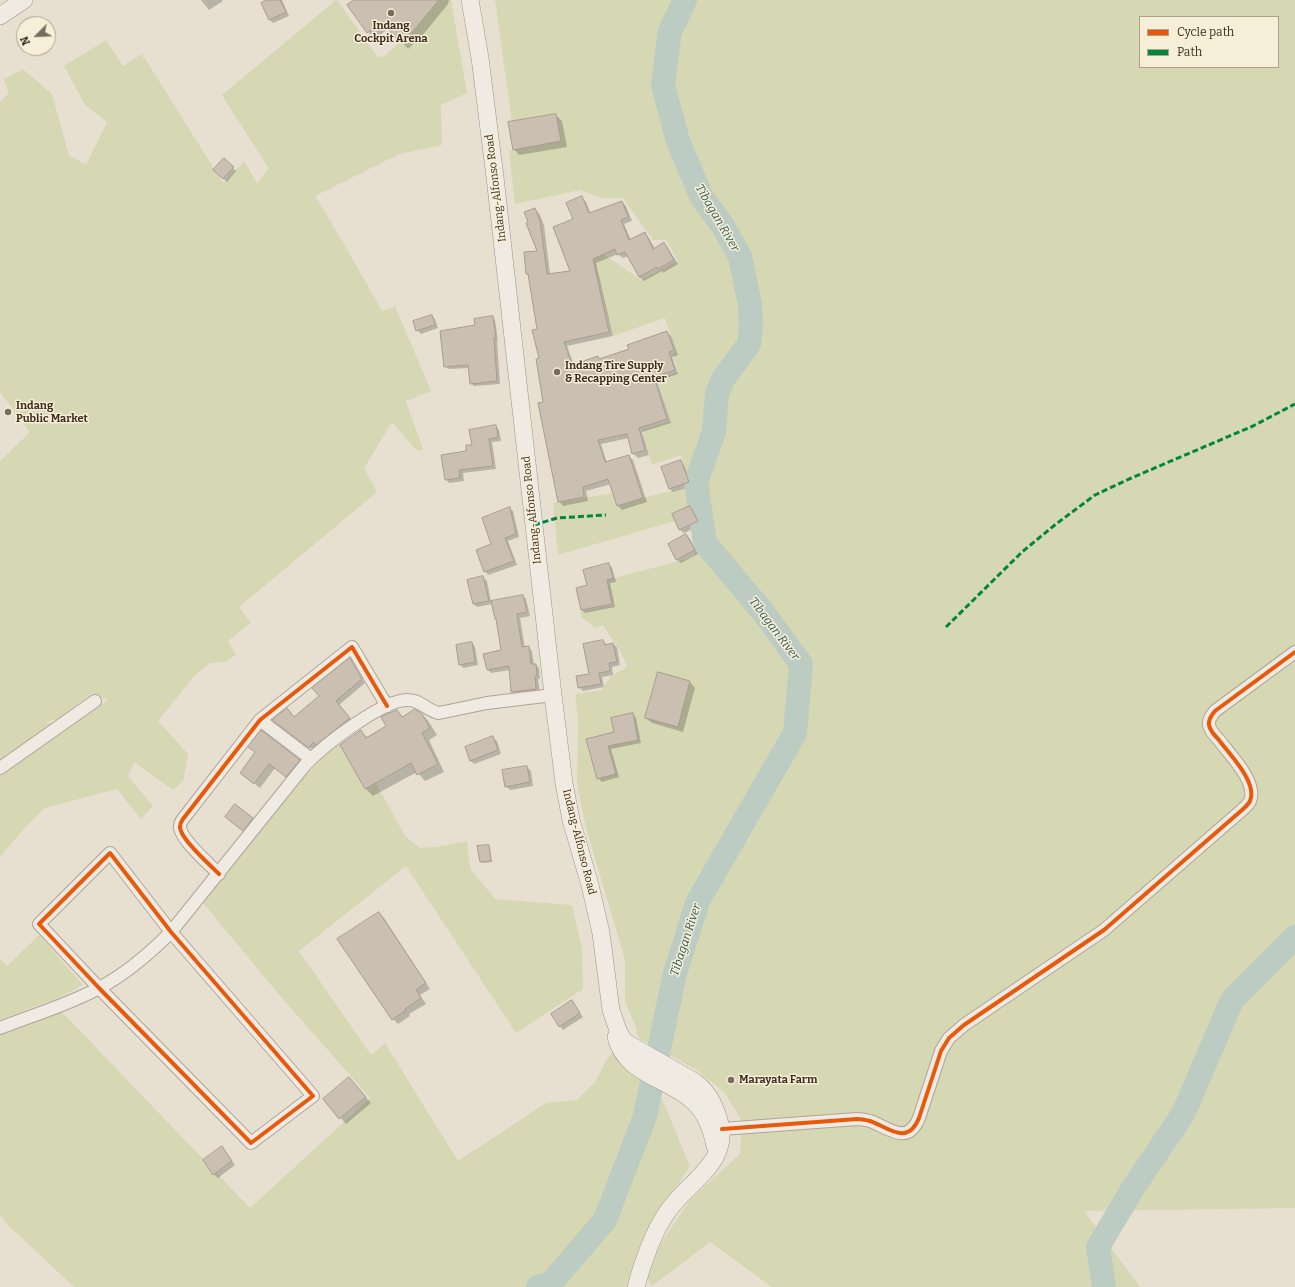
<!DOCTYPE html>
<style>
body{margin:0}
#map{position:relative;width:1295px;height:1287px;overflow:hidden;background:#e7e0d1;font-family:Bitter,serif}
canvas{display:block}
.legend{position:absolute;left:1139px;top:16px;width:140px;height:52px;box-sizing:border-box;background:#f7eed8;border:1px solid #ada18e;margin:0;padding:5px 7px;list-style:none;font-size:12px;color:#3d2e20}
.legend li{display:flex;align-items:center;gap:8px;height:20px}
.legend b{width:20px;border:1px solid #ada18e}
.north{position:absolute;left:16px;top:16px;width:40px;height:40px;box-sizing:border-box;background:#f7eed8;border:1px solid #ada18e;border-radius:50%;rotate:246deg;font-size:11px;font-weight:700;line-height:16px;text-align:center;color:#3d2e20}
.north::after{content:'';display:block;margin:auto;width:14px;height:18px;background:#786c5e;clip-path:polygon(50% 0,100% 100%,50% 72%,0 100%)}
</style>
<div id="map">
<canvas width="1295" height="1287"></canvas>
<ul class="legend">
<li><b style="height:5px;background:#e8590c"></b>Cycle path</li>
<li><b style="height:5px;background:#00873e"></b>Path</li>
</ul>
<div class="north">N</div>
</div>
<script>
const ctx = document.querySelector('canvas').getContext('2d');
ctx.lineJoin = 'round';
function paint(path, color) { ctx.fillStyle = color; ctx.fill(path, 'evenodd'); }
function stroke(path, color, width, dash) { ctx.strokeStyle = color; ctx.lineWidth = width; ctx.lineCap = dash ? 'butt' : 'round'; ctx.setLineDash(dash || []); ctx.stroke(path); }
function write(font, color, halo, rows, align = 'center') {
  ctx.font = font + ' Bitter,serif'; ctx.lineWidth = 3; ctx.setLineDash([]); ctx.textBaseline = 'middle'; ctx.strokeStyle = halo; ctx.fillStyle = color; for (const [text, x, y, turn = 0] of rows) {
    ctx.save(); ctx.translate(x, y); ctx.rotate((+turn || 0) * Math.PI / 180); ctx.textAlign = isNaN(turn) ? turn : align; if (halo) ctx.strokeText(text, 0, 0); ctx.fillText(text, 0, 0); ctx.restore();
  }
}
paint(new Path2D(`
 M336,0h1l40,56 6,1 32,-28 24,-29h12l16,93 -26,12 1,40 -43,9 -84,42 29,48 38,67 13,-5 36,85 -25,10 17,49h-7l-24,-28 -28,46 13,24 -138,115 12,16 -23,18 8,14 -11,7 -15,1 -15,12 -37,46 30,33 -5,27 -10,9 -39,-28 -6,14 25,30 -12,13 -24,-30 -72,19 -21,21 -24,28v-81l18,-12 -8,-12 -10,8v-299l30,-29 -30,-40v-290l9,-9 -5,-14 19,-10 29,25 17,61 17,10 21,-43 -22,-17 -21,-39 42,-26 17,26 19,-12 81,129 21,-22 13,22 12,-14 -47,-74zM91,694l17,6 -44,31 -18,-9 12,-3z
 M495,0h800v1208l-211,3 56,76h-368l-62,-45 -58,44 -6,-10 13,-30 31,-46 50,-46 2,-33 -18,-29 -29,-23 -55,-30 -4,-6 1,-4 -12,-27v-42l-39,-132 -9,-45 1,-64 -3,-25 27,-4 9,-14 13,-7 3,-4 -7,-14 -17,-26 -7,3 -15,-11v-6l32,-6 -6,-25 87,-23 6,-45 -10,-6 -18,8 3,7 -117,34 -5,-52 60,-10 5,13 25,-8 48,-12 -10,-31 -29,10 -10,-35 28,-9 -13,-42 21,-7 -6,-18 4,-2 -11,-34 -52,18 -21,-79 10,-4 39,27 37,-19 -12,-21h-13l-30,-42h-22l-21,-8 -65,14 -6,-53 52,-10 -5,-27 -44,8zM1140,17h138v50h-138z
 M338,742l27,47 11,-6 29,53 15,12 16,-1 31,-6 3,27 25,31 77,6 10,44 1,40 -67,44 -110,-167 -107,85 72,104 14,-12 73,118 88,-58 31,-3 18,-18 12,-23 9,-11 23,13 -8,12 20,13 -1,8 12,5 28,67 -44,68 -17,53h-555l-66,-62 -8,-10v-181l61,-23 189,197 120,-110 -95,-108 -72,-87c44,-54 85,-113 135,-161z
 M39,935l44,50 -22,12 -61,23v-61l7,7z`), '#d6d7b3');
paint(new Path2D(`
 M201,0h21l1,1 -14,9z
 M269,0h13l7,16 -16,7 -3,-3z
 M355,0h94l-1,4 -26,32 -14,13 -19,-21 -14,11 -7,-7z
 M556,115l6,6 5,26 -48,8 -5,-6z
 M233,168l3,3 -9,11 -9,-8z
 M582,198l4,4 5,12 31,-12 4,4 6,15 -8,3 7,16 14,-7 4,5 6,11 9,-5 4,4 10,16 -15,9 -1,-2 -18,10 -5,-4 -11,-21 -5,2 -5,-4 -22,9 17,73 -46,10 7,19 24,-8 3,3 29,-10 37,-18 4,4 7,19 -6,2 6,17 -21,7 14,42 -29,9 7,23 -11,3 -5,-5 -4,-15 -28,6 6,19 22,-7 4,4 14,42 -25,8 -4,-4 -7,-22 -25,7 2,10 -25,5 -4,-5 -15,-98 -6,-73 -8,-54 -3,-3 12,-21 -10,-29 5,-14 5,4 5,12 6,49 22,-2 2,-52z
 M432,316l3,3 3,9 -17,6 -4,-4z
 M492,317l3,3 3,21h-1l3,43 -26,2 -3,-3 -2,-15 -20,1 -4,-3 31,-41z
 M496,426l3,4 2,11 -9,1 4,27 -33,4 1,8 -15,2 -3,-4 27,-33z
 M681,461l3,4 8,21 -19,6 -3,-3z
 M690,507l3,3 8,15 -17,8 -4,-3 -7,-15z
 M509,508l4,3 6,26 -11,4 9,24 -29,10 -3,-4 7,-26z
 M686,535l4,4 8,15 -17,9 -4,-3 -8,-16z
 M608,564l4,3 4,15 -6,1 5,24 -30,6 -3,-3 6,-24z
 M483,577l4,4 4,21 32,-6 3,3 4,17 -10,2 5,30 4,-1 3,4 2,14h2l3,3 1,11h-2l2,14 -24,2 -4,-3 -2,-22 -19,3 -4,-4 15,-19 -4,-29 -6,-17 -15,3 -3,-3z
 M603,641l4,4 6,-1 4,3 3,18 -8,2 1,8 -11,2 2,10 -21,4 -4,-4 11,-12z
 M472,643l3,4 3,18 -15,3 -3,-4z
 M350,660l15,23 -26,22 14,17 -33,26 -3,-3 -4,5 -36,-27 17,-5 26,-21z
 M690,682l5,6 -12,44 -31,-9 -6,-5z
 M397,711l6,6 19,-3 7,8 8,13 -8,5 15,32 -19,9 -8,-9 -44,24 -7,-7 -25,-44 20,-14 7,7 19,-11z
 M633,714l3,4 5,25 -30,6 8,28 -17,5 -4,-4 -10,-38 27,-8z
 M493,738l4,3 4,13 -27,10 -4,-4z
 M250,747l49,13 5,6 -12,15 -17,-13 -15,20 -19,-15 15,-20z
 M527,767l4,4 2,15 -23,4 -4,-4z
 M252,819l4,3 -9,11 -17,-13z
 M489,846l1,1 2,15 -10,1 -1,-1z
 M379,913l5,5 46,71 -10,6 6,9 -17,10 1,2 -12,8 -5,-5z
 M572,1002l11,15 -20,13 -3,-4z
 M349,1078l22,25 -25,21 -22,-24z
 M225,1151l10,14 -17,13 -4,-4z`), '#0003');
stroke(new Path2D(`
 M538,1287l12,-3 55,-64 40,-104 30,-143 23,-72 97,-168 6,-69 -38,-52 -58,-69 -9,-60 18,-52 3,-37 6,-15 26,-35 2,-16 -1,-24 -10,-47 -17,-31 -21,-28 -24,-57 -15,-56 7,-54 15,-31
 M1104,1287l-6,-40 35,-59 50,-74 49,-114 63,-63`), '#bcccc2', 24);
const building = new Path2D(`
 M267,0h13l6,12 -17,8 -8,-17z
 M354,0h85l-24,29 -15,14 -18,-21 -15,11 -20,-28z
 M556,114l5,27 -48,9 -5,-28z
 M224,158l10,9 -11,12 -10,-9z
 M582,196l7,17 33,-12 6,16 -7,3 8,20 16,-8 8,17 11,-7 10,18 -16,9 -1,-2 -18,10 -14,-25 -8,3 -2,-6 -22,10 16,73 -45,10 8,23 26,-9 1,3 30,-10 -2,-4 40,-14 7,19 -5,2 6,18 -21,7 13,42 -28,9 6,22 -13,4 -5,-20 -29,6 7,22 24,-7 14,43 -26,8 -9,-27 -25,8 1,10 -26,5 -20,-99 5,-1 -7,-43 3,-1 -7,-28 5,-1 -9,-55h-2l-2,-22 13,-1 -11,-28 2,-1 -4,-10 11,-4 5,12 7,54 23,-3 -17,-44 20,-8 -7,-16z
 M432,315l3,10 -19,6 -3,-10z
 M493,316l3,22h-2l3,43 -27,3 -2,-19 -24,2 -4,-36 35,-6 -1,-6z
 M496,425l2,12 -9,2 4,27 -34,4 1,8 -15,2 -4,-25 25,-4v-6h6l-3,-15z
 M681,460l8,22 -20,7 -8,-22z
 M690,506l8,15 -19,9 -7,-16z
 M510,507l6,27 -11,4 9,23 -30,11 -8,-22 15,-6 -9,-26z
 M686,534l9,16 -19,10 -8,-16z
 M609,563l4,15 -6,2 5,24 -31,6 -5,-22 11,-3 -4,-15z
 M483,576l6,25 -16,3 -6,-24z
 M523,595l4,17 -10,2 5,33 7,-1 2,18h5l1,12h-2l1,13 -25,3 -2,-26 -22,4 -4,-16 18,-4 -5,-31h-1l-4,-18z
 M603,640l2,5 8,-2 4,19 -8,1 1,8 -11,2 2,11 -23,4 -2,-12 13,-2 -6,-30z
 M472,642l3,20 -16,3 -3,-20z
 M350,658l12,21 -26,22 14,17 -34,27 -3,-3 -4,6 -37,-28 15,-12 7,9 25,-21 -7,-8z
 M658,672l32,9 -12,46 -33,-9z
 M415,709l7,5 8,14 -8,5 16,31 -21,11 -6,-12 -46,26 -25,-44 21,-15 5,8 20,-12 -5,-9 6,-3 10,-4 5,7z
 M633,713l5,27 -30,6 8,28 -19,5 -11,-40 28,-7 -3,-14z
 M261,730l39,30 -14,17 -17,-13 -15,20 -14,-11 15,-21 -7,-5z
 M493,736l5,14 -28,11 -5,-14z
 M527,766l3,16 -25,5 -3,-17z
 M235,804l18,14 -10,13 -18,-14z
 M489,845l2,16 -11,1 -3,-16z
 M379,912l47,71 -10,7 5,8 -16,11 1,1 -14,10 -55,-81z
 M572,1000l8,13 -21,14 -8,-13z
 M349,1077l17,20 -27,22 -16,-20z
 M222,1146l10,15 -19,14 -10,-15z`);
paint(building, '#cbbfb2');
stroke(building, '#a89c90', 1);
const street = new Path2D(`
 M260,720l51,39
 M0,768l95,-67
 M110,853l61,79 142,164 -62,47 -152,-155 -60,-64z
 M219,874c-10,-10 -34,-31 -38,-43 -2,-4 -1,-8 2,-12l77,-99 92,-73 35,59
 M0,1028c33,-13 68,-23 99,-40 27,-14 51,-35 72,-56l134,-167c18,-19 78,-66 103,-65 13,0 19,11 31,13l48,-10 66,-8
 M722,1129l135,-10c5,0 9,1 13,2 18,6 37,26 49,-3l22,-67 8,-13 15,-13 140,-95 138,-120c2,-2 6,-5 8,-9 8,-19 -21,-47 -31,-61 -4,-4 -9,-10 -10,-15 -1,-6 3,-10 6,-14l80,-59`);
const secondary = new Path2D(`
 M470,0l10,58 15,119 58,518 11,88 7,37 19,65 11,48 10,77 8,23 6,9 70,40c11,8 18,20 22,32 18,47 -27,65 -49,97 -14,19 -26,53 -32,76
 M0,16l24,-16
 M616,1037c10,39 52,40 78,65 12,12 18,28 21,44`);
stroke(street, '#ada599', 14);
stroke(secondary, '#9c958a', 18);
stroke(street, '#efebe3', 12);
stroke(secondary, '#efebe3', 17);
stroke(new Path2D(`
 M534,525l23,-7 49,-3
 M946,627l76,-75 34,-28 39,-29 34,-16 124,-53 42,-22`), '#00873e', 3, [6, 3]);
stroke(new Path2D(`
 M110,853l61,79 142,164 -62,47 -152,-155 -60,-64z
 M219,874c-10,-10 -34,-31 -38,-43 -2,-4 -1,-8 2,-12l77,-99 92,-73 35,59
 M722,1129l135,-10c5,0 9,1 13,2 18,6 37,26 49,-3l22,-67 8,-13 15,-13 140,-95 138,-120c2,-2 6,-5 8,-9 8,-19 -21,-47 -31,-61 -4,-4 -9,-10 -10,-15 -1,-6 3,-10 6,-14l80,-59`), '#e8590c', 4);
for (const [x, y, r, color] of [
 [391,13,4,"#786c5e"],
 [557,372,4,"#786c5e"],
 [8,412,4,"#786c5e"],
 [731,1080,4,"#786c5e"]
]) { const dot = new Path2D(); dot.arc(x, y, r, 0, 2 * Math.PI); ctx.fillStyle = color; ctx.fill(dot); stroke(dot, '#f7eed8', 1.5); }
write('bold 11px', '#3d2e20', '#f7eed8', [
 ["Indang",391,26,"center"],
 ["Cockpit Arena",391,39,"center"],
 ["Indang Tire Supply",565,366],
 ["& Recapping Center",565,379],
 ["Indang",16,406],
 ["Public Market",16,419],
 ["Marayata Farm",739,1080]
], 'left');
write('11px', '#3d2e20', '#f7eed8', [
 ["Indang-Alfonso Road",496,188,-97],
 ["Indang-Alfonso Road",532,510,-96],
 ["Indang-Alfonso Road",579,842,76]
]);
write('italic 12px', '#2f5d5a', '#f7eed8', [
 ["Tibagan River",717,218,60],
 ["Tibagan River",774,629,53],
 ["Tibagan River",686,940,-72]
]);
</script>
